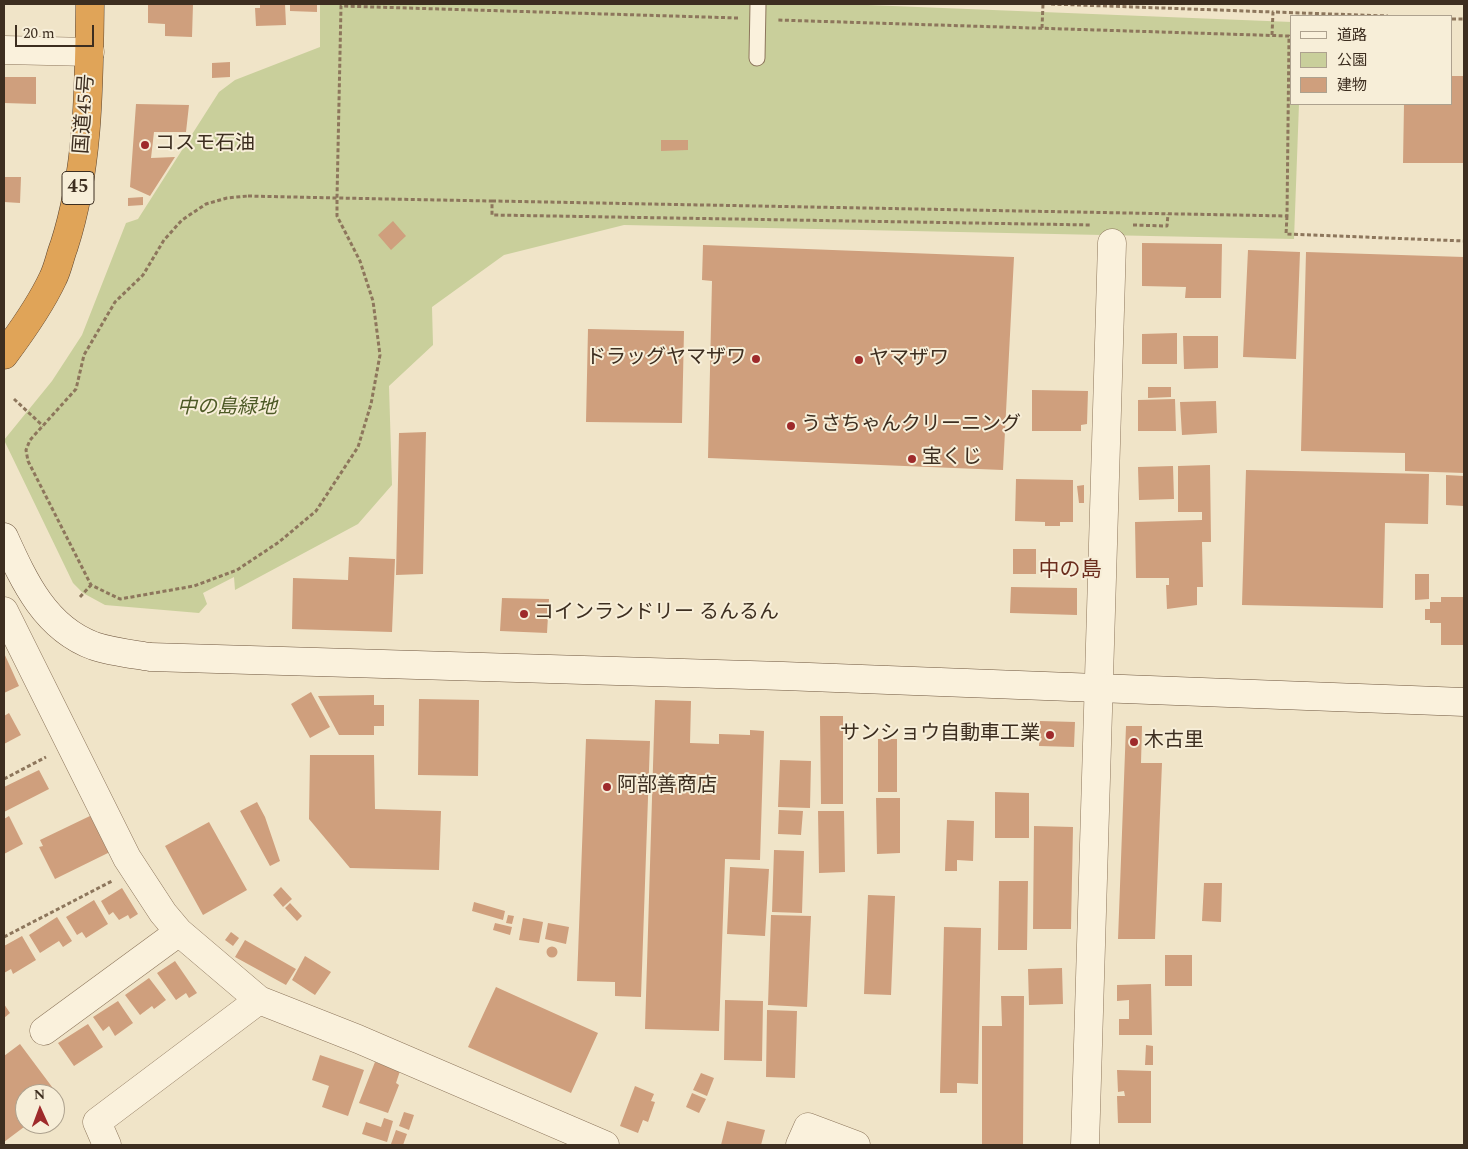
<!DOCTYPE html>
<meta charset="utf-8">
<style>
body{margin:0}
#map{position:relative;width:1468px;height:1149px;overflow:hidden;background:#f0e4c8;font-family:Spectral,"Noto Sans JP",serif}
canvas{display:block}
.frame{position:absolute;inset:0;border:5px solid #3d2e20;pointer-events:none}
.legend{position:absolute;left:1290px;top:15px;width:162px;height:90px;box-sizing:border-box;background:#f7eed8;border:1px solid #ada18e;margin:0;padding:6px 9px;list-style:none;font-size:15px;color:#3d2e20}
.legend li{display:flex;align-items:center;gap:10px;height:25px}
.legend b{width:25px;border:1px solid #ada18e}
.north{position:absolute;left:15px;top:1084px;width:50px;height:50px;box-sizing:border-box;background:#f7eed8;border:1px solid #ada18e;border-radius:50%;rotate:358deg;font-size:14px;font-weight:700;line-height:20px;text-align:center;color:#3d2e20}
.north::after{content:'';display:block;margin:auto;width:18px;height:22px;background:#9e2a2b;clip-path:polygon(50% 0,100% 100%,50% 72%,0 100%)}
.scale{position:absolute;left:15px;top:25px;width:79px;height:22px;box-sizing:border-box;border:2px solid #3d2e20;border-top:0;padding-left:6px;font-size:15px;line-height:18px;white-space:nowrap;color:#3d2e20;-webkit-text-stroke:4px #f7eed8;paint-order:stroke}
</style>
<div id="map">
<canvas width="1468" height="1149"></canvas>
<div class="frame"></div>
<ul class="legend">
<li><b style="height:6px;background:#faf1dc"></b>道路</li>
<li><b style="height:14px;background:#c9cf9b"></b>公園</li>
<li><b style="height:14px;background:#cf9f7d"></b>建物</li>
</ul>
<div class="north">N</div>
<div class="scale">20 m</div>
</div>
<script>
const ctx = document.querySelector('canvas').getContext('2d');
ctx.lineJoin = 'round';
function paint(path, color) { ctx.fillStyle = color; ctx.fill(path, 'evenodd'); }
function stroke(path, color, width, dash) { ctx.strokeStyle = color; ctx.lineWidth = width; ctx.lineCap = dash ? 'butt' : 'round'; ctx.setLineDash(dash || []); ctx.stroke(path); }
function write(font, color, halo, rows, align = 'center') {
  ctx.font = font + ' Spectral,"Noto Sans JP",serif'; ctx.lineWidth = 4; ctx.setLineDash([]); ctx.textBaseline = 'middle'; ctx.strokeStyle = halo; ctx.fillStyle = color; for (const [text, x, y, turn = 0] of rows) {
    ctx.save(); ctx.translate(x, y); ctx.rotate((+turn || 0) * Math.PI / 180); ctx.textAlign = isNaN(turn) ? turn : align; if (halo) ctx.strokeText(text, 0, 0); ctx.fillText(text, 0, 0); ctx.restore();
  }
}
paint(new Path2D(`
 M320,4h523l449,18v82h7l-5,135 -670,-14 -120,30 -72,52 1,38 -44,41 3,99 -34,39 -123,66 -1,-13 -31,16 4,11 -8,9 -94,-8 -22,-12 -10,-10 -69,-143 48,-59 30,-46 44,-112 12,-4 81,-127 16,-12 85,-33z`), '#c9cf9b');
paint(new Path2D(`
 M148,4h45l-1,33 -27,-1v-12l-17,-1z
 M260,4h25l1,21 -30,1 -1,-18h5z
 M290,4h27v8l-27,-1z
 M230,62v15l-18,1v-15z
 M1452,76h12v87h-61l1,-59h48z
 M4,77h32v27l-32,-1z
 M136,104l53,1 -3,27h-32l-3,26 24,-1 -25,39 -20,-9z
 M661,140h27v10l-27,1z
 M4,177h17l-1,26 -16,-1z
 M143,197v8l-15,1v-8z
 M393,221l13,15 -15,14 -13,-15z
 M1142,243l80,1 -1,54h-36l1,-11 -44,-1z
 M703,245l311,12 -11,213 -295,-12 4,-177 -10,-1z
 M1248,250l52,2 -4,107 -53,-2z
 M1306,252l158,5v216l-59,-2v-18l-104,-2z
 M588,329l96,2 -2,92 -96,-1z
 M1177,333v31h-35v-30z
 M1183,336h35v32l-34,1z
 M1148,387h23v10l-23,1z
 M1032,390l56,1 -1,33 -6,1v6h-49z
 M1175,399l1,32h-38v-31z
 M1216,401l1,32 -35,2 -2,-33z
 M426,432l-3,142 -27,1 3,-142z
 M1210,465l1,77h-9l1,45h-6v18l-30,4 -1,-24h3v-7h-33l-1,-56 67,-2v-8h-24v-46z
 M1173,466l1,33 -35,1 -1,-33z
 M1246,470l183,4 -1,50 -43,-1 -2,85 -141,-3z
 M1446,475l18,1v30l-18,-1z
 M1016,479l57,1v42h-13v4h-15v-4l-30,-1z
 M1084,485v18h-5l-2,-17z
 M1013,549h23v25h-23z
 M349,557l46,2 -3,73 -100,-3 1,-51 55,2z
 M1415,574h14v25l-14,1z
 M1011,587l66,1v27l-67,-2z
 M1441,597h23v48h-23v-22h-11v-3h-5v-11h5v-7h11z
 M502,598l47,1 -2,34 -47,-2z
 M4,653l15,33 -15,7z
 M311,692l19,35 -20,11 -19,-34z
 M374,695v10h10v21h-10v9h-35l-21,-39z
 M419,699l60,1 -1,76 -60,-1z
 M655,700l36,1 -1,42 29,1v-10l31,1v-5l14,1 -4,129 -35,-1 -6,172 -74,-2z
 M9,713l12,22 -17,9v-28z
 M820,716h23v88h-22z
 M1040,721l35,1 -1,25 -35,-1z
 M1126,726h16l-1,37h21l-7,176h-37z
 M586,739l64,2 -9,256 -26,-1v-14l-38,-1z
 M878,739h19v53h-19z
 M310,755h64l1,54 66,2 -2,59 -89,-2 -41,-49z
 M780,760l31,1 -1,47 -32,-1z
 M39,770l10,19 -45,23v-25z
 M995,792l34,1v45h-34z
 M876,798h24v55l-23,1z
 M257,802l8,15 15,44 -10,5 -30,-55z
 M779,810l24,1 -2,24 -23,-1z
 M818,811h26l1,61 -26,1z
 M92,815l18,37 -55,27 -16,-32 4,-1 -3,-6z
 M9,816l14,28 -19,10v-35z
 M947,820l27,1 -1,40 -16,-1v11h-12z
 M209,822l38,68 -44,25 -38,-69z
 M1034,826l39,1 -2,102h-38z
 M774,850l30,1 -2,62 -30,-1z
 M730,867l39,2 -4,67 -38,-2z
 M999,881h29l-1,69h-29z
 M1204,883h18l-1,39 -19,-1z
 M281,887l11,12 -9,8 -10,-12z
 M122,888l16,26 -8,5 -2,-4 -9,5 -6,-8 -4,3 -8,-14z
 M868,895l27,1 -4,99 -27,-1z
 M94,900l14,24 -22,14 -4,-6 -5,3 -11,-18z
 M474,902l31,9 -2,9 -31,-9z
 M290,903l12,13 -5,5 -12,-13z
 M508,915l6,1 -2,8 -6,-1z
 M771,915l40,1 -4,91 -39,-2z
 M57,917l15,24 -9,6 -4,-6 -19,12 -11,-18z
 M523,918l20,4 -4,21 -20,-3z
 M495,923l17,4 -2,8 -17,-5z
 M548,923l21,4 -3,17 -21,-5z
 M944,927l37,1 -3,156 -21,-1v10h-17z
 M231,932l8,6 -6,8 -8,-6z
 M22,936l14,24 -23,14 -2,-5 -7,4v-27z
 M245,940l51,29 -10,16 -51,-28z
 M546.5 952a5.5 5.5 0 1 1 11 0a5.5 5.5 0 1 1-11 0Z
 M1165,955h27v31h-27z
 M305,956l26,16 -16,23 -23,-15z
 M175,961l22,32 -8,5 -3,-5 -10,7 -19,-27z
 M1062,968l1,36 -34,1 -1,-36z
 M149,978l17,22 -12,9 -2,-3 -12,9 -15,-20z
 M1151,984l1,51h-33v-16h10v-19l-12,1v-16z
 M496,987l102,46 -27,60 -103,-46z
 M1001,996h23l-1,149h-41v-119h20z
 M725,1000l38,1 -1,60 -38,-1z
 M118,1001l15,22 -18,13 -6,-10 -6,5 -10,-14z
 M4,1004l6,9 -6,5z
 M767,1010l30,1 -2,67 -29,-1z
 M88,1024l15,23 -29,19 -16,-23z
 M20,1044l41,55 -6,5v-10h-30v30h3l-24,18v-86z
 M1146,1045l7,1v19h-8z
 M320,1055l44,15 -16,46 -26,-9 7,-21 -17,-6z
 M375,1062l25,9 -4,12 3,2 -11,28 -29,-10z
 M1117,1070l34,1v52h-33l-1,-27h8l-1,-5 -6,1z
 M701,1073l13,5 -7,18 -14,-6z
 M635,1086l19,8 -3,7 4,1 -7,20 -5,-2 -5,13 -18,-7z
 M692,1093l14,6 -7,14 -13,-6z
 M404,1112l10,3 -5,15 -10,-4z
 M384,1118l9,3 -6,21 -25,-8 4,-12 15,5z
 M727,1121l38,9 -4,15h-40z
 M396,1130l11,4 -4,11 -12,-1z`), '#cf9f7d');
const lane = new Path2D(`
 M757,58l1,-54`);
const street = new Path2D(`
 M4,50l86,2
 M4,611l123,247 36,55 16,19 80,68 99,39 247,106
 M44,1031l135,-99
 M107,1145l-10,-23 162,-122
 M800,1145l8,-18 48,18
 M1085,1145l27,-902`);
const secondary = new Path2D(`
 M4,537c20,44 41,91 90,109 18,6 38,8 56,11l633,19 681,26`);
const highway = new Path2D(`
 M4,355c18,-24 36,-49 49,-77 5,-10 7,-22 11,-32 25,-77 25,-162 26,-242`);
stroke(lane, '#8d765c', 17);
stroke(street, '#8d765c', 29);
stroke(secondary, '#6f573f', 29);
stroke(highway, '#5b4430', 29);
stroke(new Path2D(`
 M1051,4l222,8
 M738,18l-397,-12 -4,192 155,3v14l600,10
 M1452,19h12
 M1042,28l1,-24
 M1272,35l1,-23 115,4
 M248,196l89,2v18l23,45 13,40 7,54 -9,49 -13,43 -42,64 -37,31 -42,28 -43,16 -74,13 -29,-14 -63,-124 -2,-11 4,-10 46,-51 8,-34 31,-53 28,-27 21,-35 18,-20 24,-16 21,-6z
 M492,201l795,15 2,-180 -512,-16
 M1287,216l-1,18 178,7
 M1133,225l34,1 1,-12
 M14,399l29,27
 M80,597l11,-12
 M4,779l42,-22
 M4,937l108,-56`), '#8d765c', 3, [4, 2.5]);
stroke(lane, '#faf1dc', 15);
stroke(street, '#faf1dc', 28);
stroke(secondary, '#faf1dc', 28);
stroke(highway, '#e0a458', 28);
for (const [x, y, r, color] of [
 [145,145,5,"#9e2a2b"],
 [756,359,5,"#9e2a2b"],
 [859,360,5,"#9e2a2b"],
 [791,426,5,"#9e2a2b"],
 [912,459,5,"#9e2a2b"],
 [524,614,5,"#9e2a2b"],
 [1050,735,5,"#9e2a2b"],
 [1134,742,5,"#9e2a2b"],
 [607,787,5,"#9e2a2b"]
]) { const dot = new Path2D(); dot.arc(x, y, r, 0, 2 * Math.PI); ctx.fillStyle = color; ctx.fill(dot); stroke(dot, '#f7eed8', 2); }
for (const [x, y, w] of [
 [78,188,32]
]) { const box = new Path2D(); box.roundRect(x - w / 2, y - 16.5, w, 33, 4); ctx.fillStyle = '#f7eed8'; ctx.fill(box); stroke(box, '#3d2e20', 1); }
write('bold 19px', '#3d2e20', null, [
 ["45",78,188]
]);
write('20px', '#3d2e20', '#f7eed8', [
 ["国道45号",86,114,-86]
]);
write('20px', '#3d2e20', '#f7eed8', [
 ["コスモ石油",155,145],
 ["ドラッグヤマザワ",746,359,"right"],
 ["ヤマザワ",869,360],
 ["うさちゃんクリーニング",801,426],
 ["宝くじ",922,459],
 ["コインランドリー るんるん",534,614],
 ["サンショウ自動車工業",1040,735,"right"],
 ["木古里",1144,742],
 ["阿部善商店",617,787]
], 'left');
write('italic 20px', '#4d5a26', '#f7eed8', [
 ["中の島緑地",227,409]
]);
write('21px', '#6b2e1e', '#f7eed8', [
 ["中の島",1070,572]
]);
</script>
